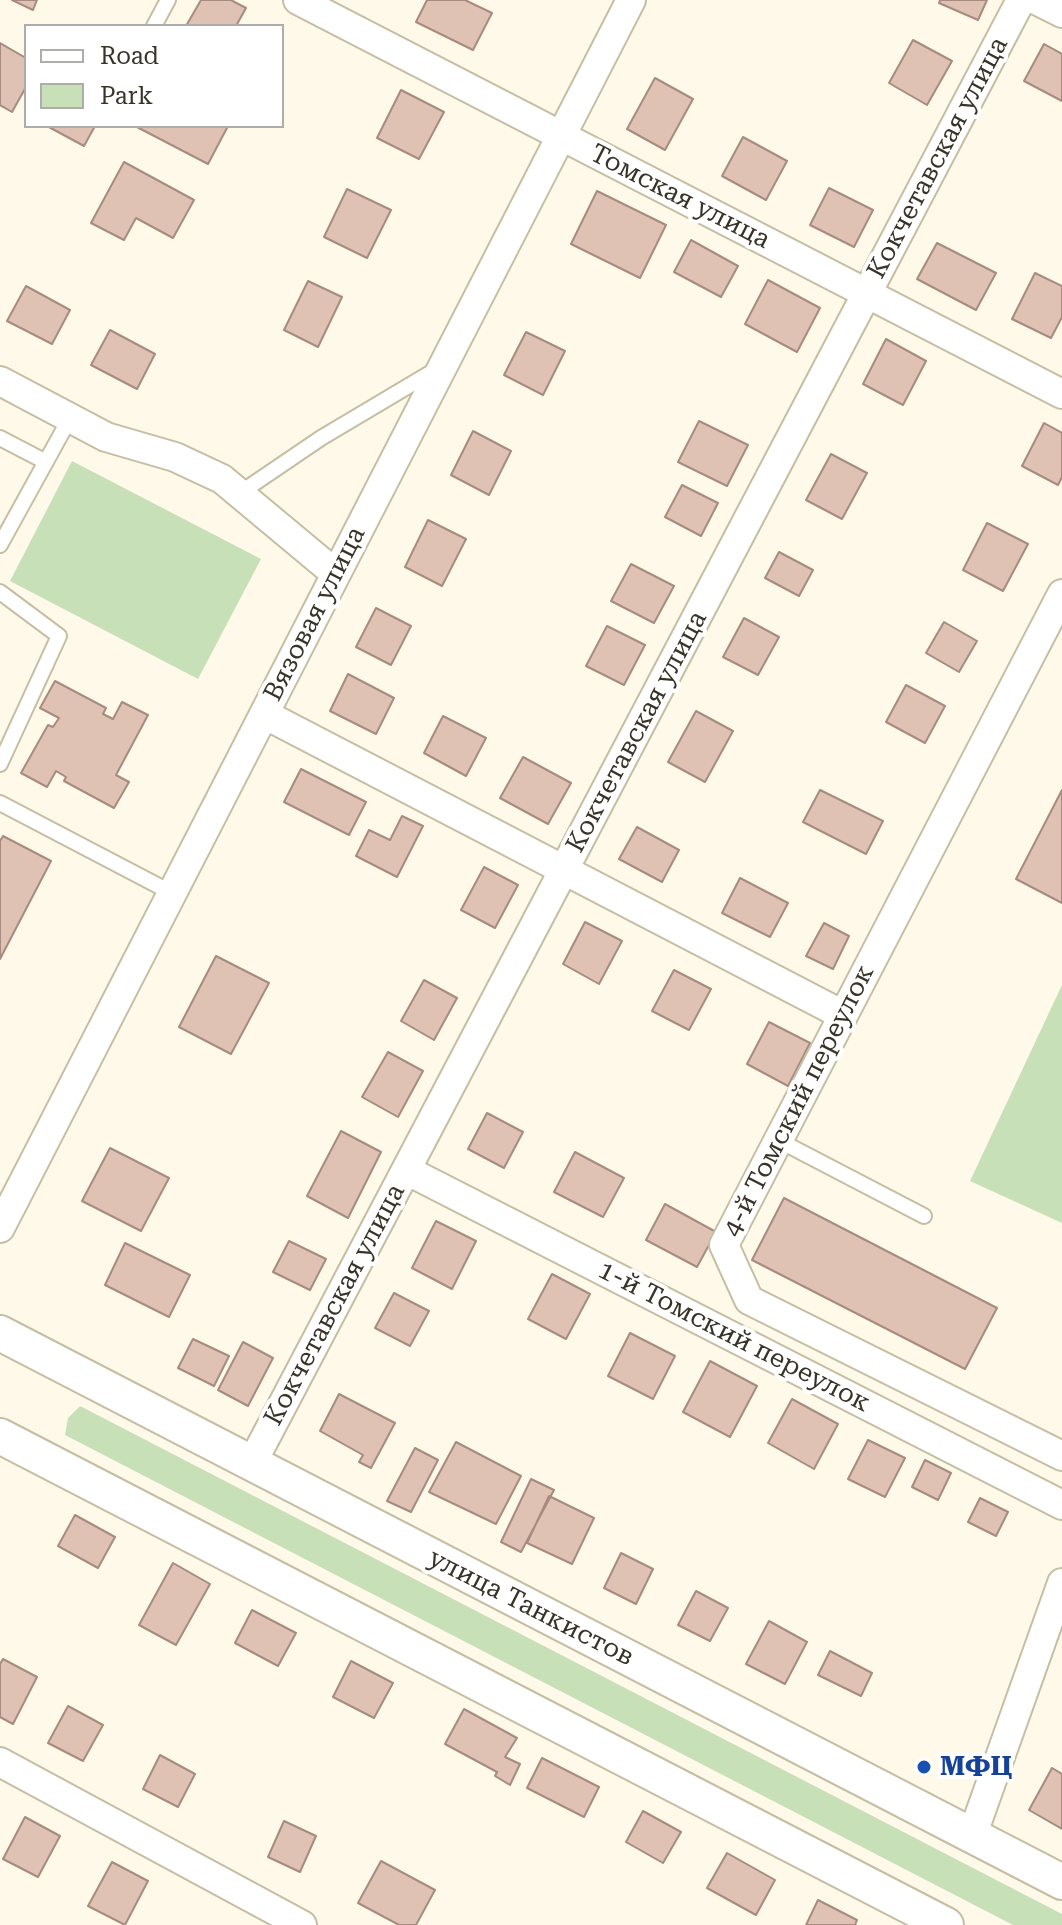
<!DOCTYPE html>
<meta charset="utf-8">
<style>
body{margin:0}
#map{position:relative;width:1062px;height:1925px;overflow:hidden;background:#fef9e8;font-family:"Roboto Serif",serif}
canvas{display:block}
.legend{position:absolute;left:24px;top:24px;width:260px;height:104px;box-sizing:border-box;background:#fff;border:2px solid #afada9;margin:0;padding:10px 14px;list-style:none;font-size:24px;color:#373328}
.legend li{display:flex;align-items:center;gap:16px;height:40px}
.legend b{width:40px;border:2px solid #afada9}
</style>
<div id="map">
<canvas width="1062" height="1925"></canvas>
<ul class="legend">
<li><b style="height:10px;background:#fff"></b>Road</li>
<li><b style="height:22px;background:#c7e0b7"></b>Park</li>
</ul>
</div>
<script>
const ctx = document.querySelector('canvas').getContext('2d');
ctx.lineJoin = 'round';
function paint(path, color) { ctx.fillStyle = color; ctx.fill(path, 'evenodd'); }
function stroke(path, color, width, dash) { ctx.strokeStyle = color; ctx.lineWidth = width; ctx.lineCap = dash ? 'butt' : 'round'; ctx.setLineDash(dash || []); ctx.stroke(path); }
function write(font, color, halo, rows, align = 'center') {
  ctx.font = font + ' "Roboto Serif",serif'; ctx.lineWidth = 8; ctx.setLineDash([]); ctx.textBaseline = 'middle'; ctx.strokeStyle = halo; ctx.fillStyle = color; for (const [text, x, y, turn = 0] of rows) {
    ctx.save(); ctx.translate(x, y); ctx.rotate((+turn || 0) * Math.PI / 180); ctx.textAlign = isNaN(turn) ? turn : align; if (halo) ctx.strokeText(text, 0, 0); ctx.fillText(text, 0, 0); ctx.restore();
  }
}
paint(new Path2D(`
 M72,461l189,98 -63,120 -188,-98z
 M1062,985v238l-92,-42z
 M80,1406l982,508v11h-49l-948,-490 3,-17z`), '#c7e0b7');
const building = new Path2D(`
 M12,0h25l-4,10z
 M201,0h30l15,8 -10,18h-50z
 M427,0h38l27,13 -19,37 -57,-28z
 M940,0h47l-9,20 -39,-17z
 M913,40l39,21 -25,44 -38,-22z
 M0,43l26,15v29l-14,25 -12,-7z
 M1044,44l18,10v47l-38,-20z
 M655,78l38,21 -28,51 -38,-21z
 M401,90l43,22 -25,47 -42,-21z
 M47,126h48l-11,20z
 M135,126h93l-20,38z
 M743,137l44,24 -21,39 -44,-24z
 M124,162l70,38 -21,38 -37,-20 -12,22 -33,-17z
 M829,188l44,22 -19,37 -44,-22z
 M347,189l44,21 -24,48 -43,-21z
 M597,191l69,34 -26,53 -69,-34z
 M691,240l47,26 -17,31 -47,-25z
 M937,243l59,30 -20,37 -59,-31z
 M1035,273l27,13v31l-11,21 -39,-19z
 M768,280l52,28 -23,44 -52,-28z
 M308,281l34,16 -24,50 -34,-17z
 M26,286l44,24 -18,34 -45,-23z
 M110,330l45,24 -18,35 -46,-24z
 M526,332l39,19 -22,44 -39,-20z
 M886,339l40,22 -23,44 -40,-21z
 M699,421l49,24 -21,41 -49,-24z
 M1044,423l18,10v44l-4,8 -36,-19z
 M473,431l38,20 -22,44 -38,-20z
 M831,454l36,19 -25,46 -36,-19z
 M682,485l36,18 -17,33 -36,-19z
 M428,520l38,19 -24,47 -37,-19z
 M987,523l41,21 -25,47 -40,-21z
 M779,552l34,18 -14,26 -34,-18z
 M631,564l43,22 -20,37 -43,-22z
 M376,608l35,18 -20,39 -35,-18z
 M744,618l35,19 -21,38 -35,-18z
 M944,622l33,19 -18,31 -33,-19z
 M607,626l38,19 -21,40 -38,-19z
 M348,674l46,24 -18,36 -46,-23z
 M55,681l51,27 -3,6 10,5 9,-17 26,13 -32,60 13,7 -15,26 -50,-27 2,-4 -10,-6 -9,16 -26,-14 27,-48 5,2 6,-9 -19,-10z
 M906,685l39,21 -20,37 -39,-21z
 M696,711l37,20 -28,51 -37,-20z
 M443,716l43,22 -20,38 -42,-23z
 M523,757l48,26 -23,41 -48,-26z
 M301,769l65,33 -17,33 -65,-33z
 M820,790l63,31 -17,33 -63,-32z
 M1062,790v113l-46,-24z
 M402,816l21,10 -26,51 -41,-21 13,-26 21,10z
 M637,827l42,23 -17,32 -43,-23z
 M3,836l48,25 -51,98v-118z
 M484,867l34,18 -23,43 -34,-18z
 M740,878l48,25 -18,34 -48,-24z
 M585,922l37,19 -23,43 -36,-20z
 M824,923l25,13 -16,33 -27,-13z
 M216,956l53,27 -38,71 -52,-27z
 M674,970l37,19 -22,41 -37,-19z
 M424,980l33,18 -23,42 -33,-19z
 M769,1022l41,21 -22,43 -41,-22z
 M388,1052l35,19 -25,46 -36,-20z
 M487,1113l36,19 -19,36 -36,-19z
 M341,1131l40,21 -33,66 -41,-22z
 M110,1148l59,30 -28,53 -59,-30z
 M575,1152l49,26 -21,39 -49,-25z
 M784,1198l213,110 -32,61 -213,-109z
 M665,1204l51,28 -19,35 -51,-27z
 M436,1221l40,20 -24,48 -40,-21z
 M289,1241l37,18 -16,31 -37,-18z
 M125,1243l65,32 -21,42 -64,-32z
 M552,1274l38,20 -24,45 -38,-20z
 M394,1293l35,18 -19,35 -35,-18z
 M630,1333l45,23 -22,43 -45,-23z
 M193,1339l36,17 -15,30 -36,-18z
 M243,1342l30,16 -25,48 -30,-16z
 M710,1361l47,25 -27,51 -47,-25z
 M339,1394l56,29 -24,45 -12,-6 4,-7 -43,-24z
 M792,1399l46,25 -24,45 -46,-26z
 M868,1440l37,18 -20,39 -37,-18z
 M456,1442l65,34 -25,48 -67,-32z
 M415,1448l23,12 -27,52 -24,-11z
 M925,1460l26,13 -13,27 -26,-13z
 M531,1479l23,11 -33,62 -20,-10z
 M549,1496l45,22 -22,46 -45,-21z
 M980,1498l28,14 -12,24 -28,-14z
 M75,1515l40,22 -17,31 -40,-22z
 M621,1553l32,16 -17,35 -32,-16z
 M173,1563l37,21 -34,61 -37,-20z
 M696,1591l32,17 -18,33 -32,-16z
 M252,1610l44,23 -18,33 -43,-23z
 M769,1621l38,21 -22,42 -39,-20z
 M830,1651l42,22 -11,23 -43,-21z
 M3,1659l34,18 -24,47 -13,-7v-53z
 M351,1661l42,22 -19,35 -41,-21z
 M68,1706l35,19 -20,36 -35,-18z
 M464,1709l53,29 -12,19 15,7 -10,21 -15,-9 2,-4 -52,-28z
 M160,1755l35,19 -17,33 -35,-18z
 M542,1758l57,29 -15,30 -57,-29z
 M1052,1768l10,6v55l-33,-19z
 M643,1811l38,21 -18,31 -37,-21z
 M25,1817l35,19 -22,41 -35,-18z
 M284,1821l32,15 -16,36 -32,-15z
 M727,1853l48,27 -19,35 -49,-27z
 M381,1861l54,29 -19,35h-17l-41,-22z
 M112,1862l36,19 -23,44 -37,-19z
 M818,1900l39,20 -2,5h-49z`);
paint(building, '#e0c2b5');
stroke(building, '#a78b7e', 2);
const service = new Path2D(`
 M154,26l14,-26
 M0,438l46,24
 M240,493l81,-55 116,-69
 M0,545l70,-127
 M0,592l59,44 -59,128
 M0,803l172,90
 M778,1140l146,76`);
const minor = new Path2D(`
 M298,0l764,394
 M1036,0l26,13
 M0,381l106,56 69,20 47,22 114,95
 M1062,594l-338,651 25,55 313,156
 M264,714l579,301
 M406,1170l656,335
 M0,1228l631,-1228
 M252,1463l769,-1463
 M0,1762l302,163
 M972,1836l90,-253`);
const tertiary = new Path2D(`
 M0,1333l1062,549
 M0,1436l946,489`);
stroke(service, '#c6bea2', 18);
stroke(minor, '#c6bea2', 32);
stroke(tertiary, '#c6bea2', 38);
stroke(service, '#fff', 14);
stroke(minor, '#fff', 28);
stroke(tertiary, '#fff', 34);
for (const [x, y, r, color] of [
 [924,1767,8,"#1a4fb4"]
]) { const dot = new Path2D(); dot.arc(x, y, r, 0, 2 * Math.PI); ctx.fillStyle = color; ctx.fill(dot); stroke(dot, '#fff', 3); }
write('26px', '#373328', '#fff', [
 ["Кокчетавская улица",938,158,-62],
 ["Томская улица",680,197,27],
 ["Вязовая улица",315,614,-63],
 ["Кокчетавская улица",637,732,-62],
 ["4-й Томский переулок",799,1101,-63],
 ["Кокчетавская улица",335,1305,-62],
 ["1-й Томский переулок",734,1337,27],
 ["улица Танкистов",531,1608,27]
]);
write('bold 26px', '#164399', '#fff', [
 ["МФЦ",940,1767]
], 'left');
</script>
